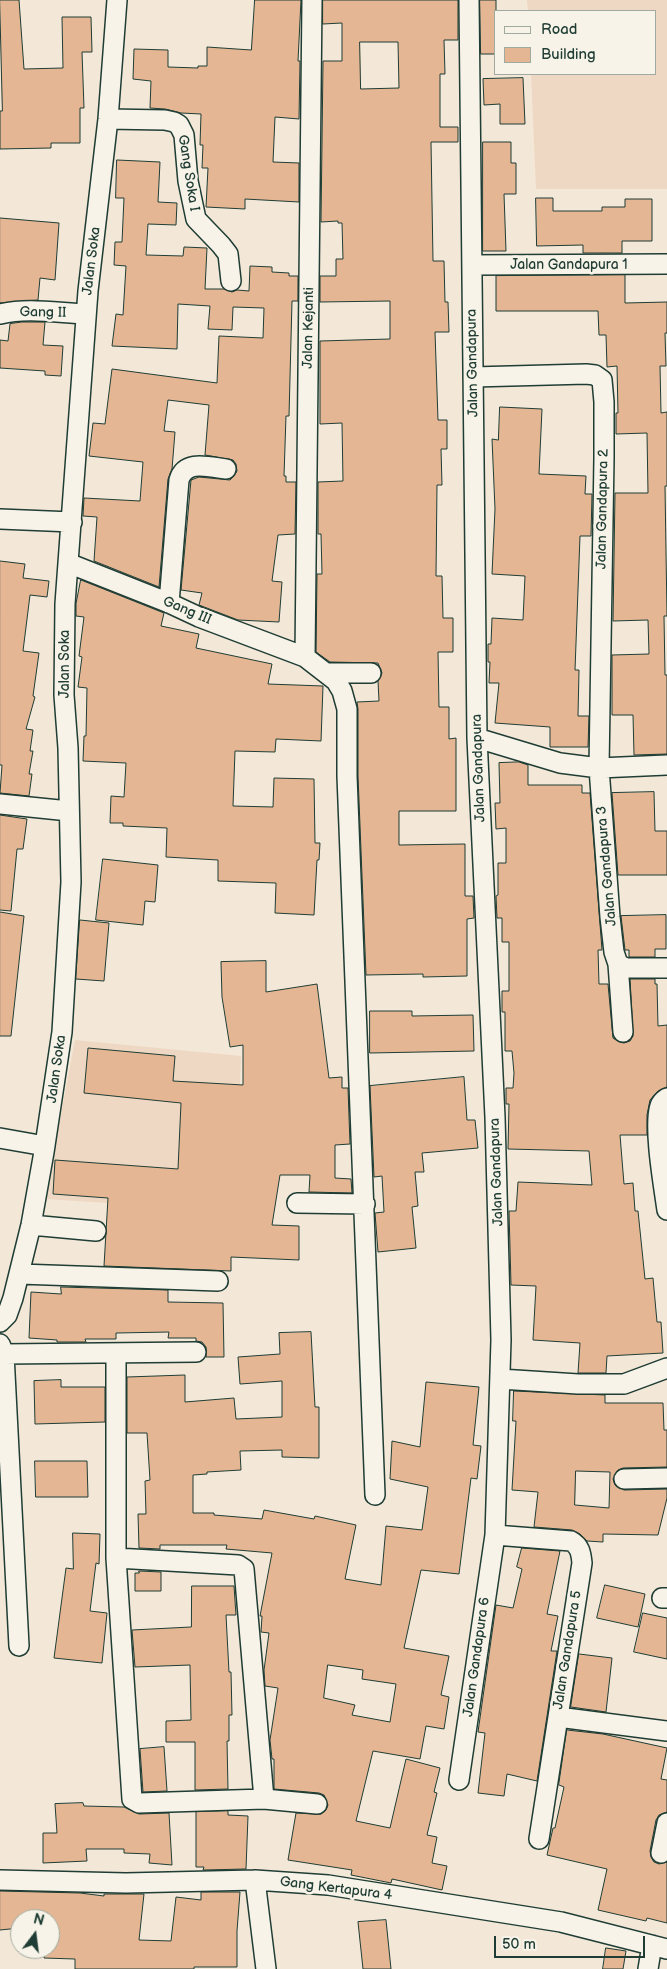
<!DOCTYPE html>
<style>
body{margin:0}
#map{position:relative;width:667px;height:1969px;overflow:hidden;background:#f3e7d7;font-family:"Balsamiq Sans",sans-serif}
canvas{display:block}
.legend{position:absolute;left:494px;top:10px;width:162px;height:65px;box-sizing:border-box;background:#f7f3e8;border:1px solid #a1aaa0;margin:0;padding:6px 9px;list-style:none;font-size:15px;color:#1f3d34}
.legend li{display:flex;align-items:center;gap:10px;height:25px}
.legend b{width:25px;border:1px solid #a1aaa0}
.north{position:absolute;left:10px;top:1909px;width:50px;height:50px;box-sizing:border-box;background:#f7f3e8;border:1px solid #a1aaa0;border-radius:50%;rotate:15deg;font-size:14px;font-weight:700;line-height:20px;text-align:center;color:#1f3d34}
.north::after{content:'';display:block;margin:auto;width:18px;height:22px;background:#1f3d34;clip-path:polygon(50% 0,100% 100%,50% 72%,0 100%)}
.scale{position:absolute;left:494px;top:1936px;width:151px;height:22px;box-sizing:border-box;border:2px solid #1f3d34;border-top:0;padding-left:6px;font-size:15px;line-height:18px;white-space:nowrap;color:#1f3d34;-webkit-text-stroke:4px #f7f3e8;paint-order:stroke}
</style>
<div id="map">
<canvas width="667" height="1969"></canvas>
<ul class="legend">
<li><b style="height:6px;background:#f7f3e8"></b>Road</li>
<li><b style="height:14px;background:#e4b694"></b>Building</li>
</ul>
<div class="north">N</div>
<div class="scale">50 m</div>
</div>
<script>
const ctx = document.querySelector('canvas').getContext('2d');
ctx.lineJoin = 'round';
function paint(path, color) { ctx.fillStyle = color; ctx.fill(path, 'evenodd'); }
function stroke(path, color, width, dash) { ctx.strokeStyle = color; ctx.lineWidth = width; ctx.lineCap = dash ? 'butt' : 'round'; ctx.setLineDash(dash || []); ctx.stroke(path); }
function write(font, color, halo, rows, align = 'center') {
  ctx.font = font + ' "Balsamiq Sans",sans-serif'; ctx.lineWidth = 5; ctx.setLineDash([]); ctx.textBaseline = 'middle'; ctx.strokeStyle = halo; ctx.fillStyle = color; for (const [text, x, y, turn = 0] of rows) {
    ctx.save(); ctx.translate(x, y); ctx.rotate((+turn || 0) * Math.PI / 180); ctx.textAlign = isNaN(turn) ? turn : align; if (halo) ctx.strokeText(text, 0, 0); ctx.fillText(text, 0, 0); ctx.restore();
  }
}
paint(new Path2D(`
 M527,0h140v189h-131l-5,-115h125v-63h-128z
 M75,1040l166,16 -6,155 -190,-12z`), '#eed8c3');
const building = new Path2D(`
 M0,0h19l5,69 39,-1 -1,-51h29l1,35h-10l2,56h-4v35h-29v5l-51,1v-38h2z
 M255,0h46l-3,61h2l-1,58 -24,-2 -2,45 26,1v39l-54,-3v10l-39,-2 2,-39h-6l1,-23h-3l1,-31 -20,-1 -16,-4 -15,-1 1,-27 -18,-2 1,-30 34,1v17l30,1v-2h9v-19l44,3z
 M323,0h135v40h-14l1,34h-5v53h18v15h-27l2,119h11l1,41h3l1,30h-14l3,88h9v29h-6l1,36h-5l-1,91h6l1,42h10v34h-15l1,55h10v32l7,-1v73h-57v34l66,-1v52h8l1,22 -7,1v57l-44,1v-3l-57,1 -8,-199v-67l-1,-7 22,-1 -1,-20 4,-8 -4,-10 -48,-1 -14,-10 1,-78h5l-1,-40h-3v-52l25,-1 -1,-58 -22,1v-83l70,-2v-38l-70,1v-26h16v-17h7l-1,-36h-4v-2l-17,1 2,-161h19v-38l-19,1zM360,42h38l1,46 -38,1z
 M480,0h16v54h-15z
 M523,78l2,46h-25v-20l-16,1 -1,-26z
 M483,142h28v21h5v31h-12l2,57h-23z
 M117,160l43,2 -2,40 19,1 -1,22 -28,-1 -2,31 37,1 1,-9 23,1 -2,41h19l8,3 5,-2 12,1 1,-25 22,1v5l17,1v3h9v25h-6l-3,115h-3l-2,60h2v6h10l-1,52 -17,1 -6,46 10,1 -3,40 -41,-2 -39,-15 3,-12 -21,-3 10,-110 8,-3 31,3 4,-4 3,-5 -1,-7 -3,-4 -28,-5 4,-50 -41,-5 -4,31 11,1 -3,37 -4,10 -9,108 -65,-26 3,-44 -14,-1 1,-18 56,3 3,-39 -54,-6 4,-33 12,1 7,-55 105,14 2,-47 44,2 1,-30 -31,-1 -1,23 -24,-1 2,-23 -32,-2 -1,45 -65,-3 4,-32 7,1 3,-49 -12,-1 1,-23h7l2,-44h-8z
 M536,198h17v13h49v-4h23v-8h27v42h-30v12h-39v-8l-46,1z
 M0,218l59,5 -4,57 -15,-2 -2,22 -38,3z
 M625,275v28l42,-1v31h-2l1,33h-6l1,47 6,-1v74h-2l2,130h-3l1,59h2v79l-33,1 -1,-40h-21v-60l37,-1 -1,-34 -35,1 2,-128h33l-1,-60 -31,1v-21h2l-1,-47 -10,1 -1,-32h-7l-1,-24h-102v-35z
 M22,322h23l-2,23 20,1 -2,30 -16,-1v-4l-45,-3v-28l8,1 2,-17z
 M500,407l42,2 -3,65 47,2 -1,18h7l-1,42h-11l-5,134h4l-1,46h11l-1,31h-38v-20l-55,-4 4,-40h-10l1,-21h-2v-18h3l1,-26 31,2 2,-44 -33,-2 3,-65 -3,-70 6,1z
 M0,561l25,3 -2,14 26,3 -2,16 -17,-2 -7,56 16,2 -6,43 2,1 -9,32 7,1 -3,21h3l-4,23h3l-3,22 -29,-3 2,-28h-2z
 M81,580l83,33 -3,13 38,8 -3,14 76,16 -4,20 55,2 -2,55 -45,-2 -1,13 -40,-1 -2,55 40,1 1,-29 40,1 1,64h5l-1,17h-2l-3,55 -39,-2 1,-30 -58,-2v-21l-52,-3 1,-29 -44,-2v-3h-13l1,-27 13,1 2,-34 -43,-2 1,-25h2l1,-48 -9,-1 4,-30 -3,-1 5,-39 -8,-1v-12z
 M519,762l9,3v20h54v8h8l12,157h-4l1,34h9l5,54 6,4 5,1 6,-2 3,-5 -3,-57h25v5h2l1,42 9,-1v62l-9,4 -8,9 -3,15v20h-27l4,49 9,-1 2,28h3l7,68 8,-1 4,44h4l2,31 -56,3 -1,17h-28l2,-30 -47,-3 3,-54 -25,-1 -2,-74h7l2,-29 74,3 -3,-34 -81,-2 1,-45h-3v-16h7l1,-15 -2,-22h-7v-39h-3v-21h7v-49h-7v-24h-5l-1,-22 2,-1v-32h8v-35l-10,1 -1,-26h5l-1,-40z
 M654,792l1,39h12v44h-49l-6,-82z
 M0,815l27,4 -4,30h-6l-6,62 -11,-1z
 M103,859l55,6 -3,37 -10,-1 -2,24 -47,-5z
 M0,912l24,4 -13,120h-11z
 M666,915v34h-11v8h-26v-7h-4l-4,-34z
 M80,920l29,3 -5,58 -28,-2z
 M266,961v31l51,-8 12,94 13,-1v11h6l2,56 -15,1v33l16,1 1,14 -43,-1 1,-17h-30l-8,50 27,1v34l-68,-3v14l-127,-5 4,-68 -55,-4 2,-34 123,9 3,-66 -97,-10 4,-45 87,8 -2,25 70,4v-40l-13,2 -8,-50 -1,-35z
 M370,1011h42v5l61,-1 1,36 -104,2z
 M464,1077l3,43h8l3,28 -56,5 2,19h-9l3,34 -6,1 4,41 -38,4 -3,-39 9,-1 -2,-36 -8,1 -4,-91z
 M61,1287l107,3v12l55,1 1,54h-18v-10l-4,-5 -6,-1v-3h-28l1,-6 -53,1v6h-31l1,3h-29v-2l-28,-2 2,-46 30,2z
 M311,1332l4,75h4v51l-37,-1v-7l-42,1 1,19 -34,2v2l-14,1v38h21v2l48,4 2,-9 50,9 1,-3 41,9 -11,54 36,6 5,-59 36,4 6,-43 -38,-8 2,-38 28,6 6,-65 53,5 -6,58 8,1 -4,33 -6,-1 -12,96 -38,-4 -17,78 45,8 -8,39 8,2 -5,32 -18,-3 -6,33 -47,-8 -17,70 34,7 16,-69 34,9 -6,24 3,1 -10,42 10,2 -5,26 15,3 -5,24 -50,-11 -1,4 -40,-8 1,-5 -64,-10 8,-47 25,1 5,-4 2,-5 -4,-10 -5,-2 -45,-4v-30h-2l-2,-19 8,-52 -13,-2 -1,-16 5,-37 -8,-1 1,-16h-2l12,-63 -46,-4 1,-4h-67v4l-21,-1 -1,-34h8l-1,-33 5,-1 -3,-47h-20v-56l58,-2v27l49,-4 2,21 46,-2v-36l-42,3 -2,-27 42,-3 -1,-21zM328,1665l35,5 -1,9 34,5 -6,38 -38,-7 3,-10 -31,-7z
 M61,1380v7h44v35l-70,2 -1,-43z
 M514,1391l91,4v8h58l1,27h3v37l-44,1 -5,2 -5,9 2,6 9,5 43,-1v9l-9,37 -55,-1v8l-16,-1 -7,-7 -8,-4 -38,-3 4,-35 -26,-2 4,-69h-3zM576,1471l34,1 -1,36 -34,-3z
 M35,1461h52l1,36h-52z
 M73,1533l27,1 -1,30 -3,-1 -6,48 17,2 -5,50 -48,-5 12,-90 7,1z
 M522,1548l38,3 -13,63 11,2 -7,35h6l-20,130 -30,-7 -3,22 -26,-3 7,-60 -7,-1 18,-127 17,3 9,-39 -5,-2z
 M139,1571l22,1v19h-26v-18h4z
 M605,1585l40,9 -7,33 -41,-9z
 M192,1586h42l2,29h-10l3,57h2l1,43h-3v26h-2l1,48 -33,1v-48h-29v-21l25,-1 -1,-55 -55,2 -3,-37 59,-3z
 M643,1613l24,5v41l-33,-7z
 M579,1654l33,4 -6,54 -35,-5z
 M567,1730l36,4 64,14 -6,31 6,1v32l-8,3 -3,5 -6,31 1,6 3,5 5,2 8,-2v61l-20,-5 -1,3 -48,-11 9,-41 -60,-14 6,-27h2l9,-41 -5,-2z
 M164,1747l3,44 -24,1 -3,-43z
 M83,1803l1,3 40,1 15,7 30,-1 3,52 -23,-2 1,-9 -26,-1v-4h-38l1,12 -44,2v-30h14l-2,-29z
 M228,1811v4l20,1 -2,53 -43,1 1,-3h-8v-55z
 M0,1891l80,2 24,3v-2h40l-5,46 32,1 5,-44 25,3v-8h39l-3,39v36h-43v2h-119v-10l-31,-1 1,-9h5v-30h-30v9l-20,2z
 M386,1920l5,49h-28l-5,-47z
 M606,1948l20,3 -3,18h-20z`);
paint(building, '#e4b694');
stroke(building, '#1f3d34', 1);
const minor = new Path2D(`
 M108,119l57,1 9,2 5,3 5,10 4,46 8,38 25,26 7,9 3,27
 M472,265l195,-1
 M0,314c27,-7 59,-1 86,0
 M473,377l113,-3 9,1 7,5 2,22v56l-5,310 11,149 4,35 4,12 5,68
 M0,519l72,3
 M68,563l101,40 30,14 106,40 31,24 6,10 5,18v67l28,719
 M169,603l10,-123c6,-21 30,-13 47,-11
 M305,657l7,-657
 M327,673h44
 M477,738l83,25 39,5 68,-3
 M0,804l69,7
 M618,964l8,4h41
 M667,1098c-3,2 -6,4 -7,8 -7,20 4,82 7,104
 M0,1138l45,8
 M297,1203l68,1
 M31,1225l65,6
 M20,1274l198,7
 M0,1322l7,-7 6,-17 18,-73 13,-73 18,-120 9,-150 -3,-134 -4,-53 1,-91 23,-313 20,-172 9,-119
 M0,1344l4,10 15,292
 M116,1353v205l16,241 7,4 125,-4 53,5
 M4,1354l192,-2
 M500,1379l78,5h46l43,-16
 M624,1479l43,-1
 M495,1535l76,6c9,5 10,12 11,22l-43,276
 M116,1558l122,7 6,4 20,230
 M662,1598h5
 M558,1717l109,14
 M459,1780l36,-245 6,-195 -6,-223 -18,-379 -8,-738
 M661,1853l6,-30
 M0,1880l126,3 129,-3 73,5 233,37 106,27
 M255,1880l11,89
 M648,1969l4,-24`);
stroke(minor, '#1f3d34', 22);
stroke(minor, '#f7f3e8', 19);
write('14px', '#1f3d34', '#f7f3e8', [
 ["Gang Soka I",188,173,81],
 ["Jalan Soka",92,261,-83],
 ["Jalan Gandapura 1",569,265],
 ["Gang II",43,313,1],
 ["Jalan Kejanti",309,328,-89],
 ["Jalan Gandapura",473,363,-91],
 ["Jalan Gandapura 2",603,509,-89],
 ["Gang III",187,611,23],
 ["Jalan Soka",65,664,-90],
 ["Jalan Gandapura",479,768,-92],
 ["Jalan Gandapura 3",607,866,-95],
 ["Jalan Soka",57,1069,-82],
 ["Jalan Gandapura",497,1172,-92],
 ["Jalan Gandapura 5",568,1650,-81],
 ["Jalan Gandapura 6",477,1657,-82],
 ["Gang Kertapura 4",336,1889,7]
]);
</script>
